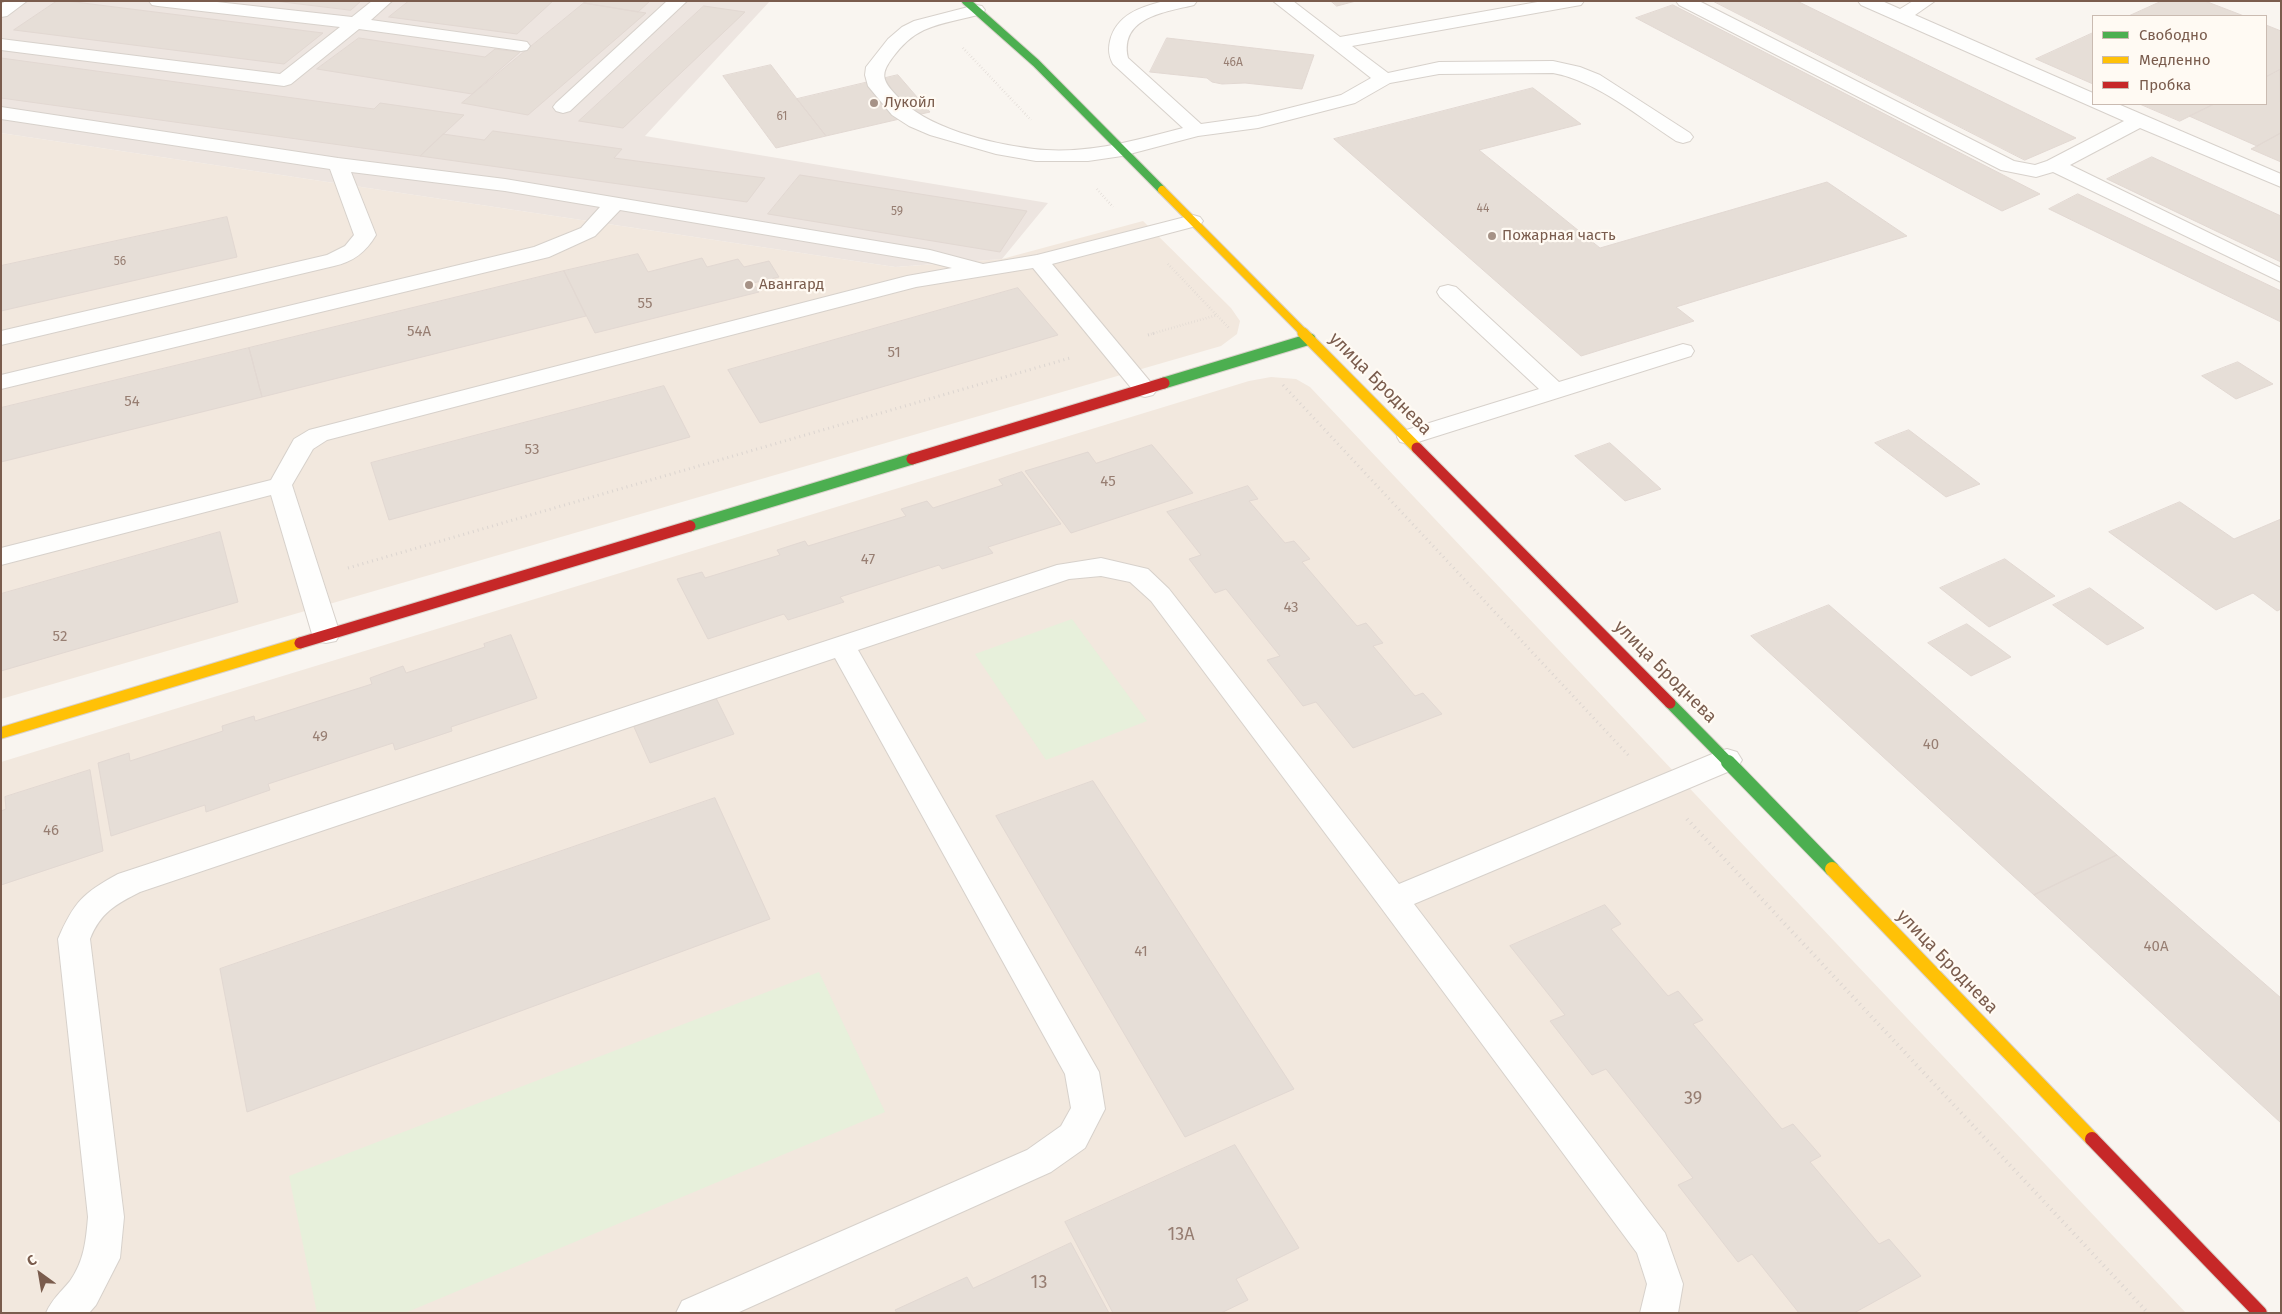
<!DOCTYPE html>
<meta charset="utf-8">
<style>
body{margin:0}
#map{position:relative;width:2282px;height:1314px;overflow:hidden;background:#f9f5f0;font-family:"Fira Sans",sans-serif}
canvas{display:block}
.frame{position:absolute;inset:0;border:2px solid #7a5c4d;pointer-events:none}
.legend{position:absolute;left:2092px;top:15px;width:175px;height:90px;box-sizing:border-box;background:#fffaf3;border:1px solid #cabbb1;margin:0;padding:6px 9px;list-style:none;font-size:15px;color:#7a5c4d}
.legend li{display:flex;align-items:center;gap:10px;height:25px}
.legend b{width:25px;border:1px solid #cabbb1}
.north{position:absolute;left:15px;top:1249px;width:50px;height:50px;-webkit-text-stroke:4px #fffaf3;paint-order:stroke;rotate:328deg;font-size:14px;font-weight:700;line-height:20px;text-align:center;color:#7a5c4d}
.north::after{content:'';display:block;margin:auto;width:18px;height:22px;background:#7a5c4d;clip-path:polygon(50% 0,100% 100%,50% 72%,0 100%)}
</style>
<div id="map">
<canvas width="2282" height="1314"></canvas>
<div class="frame"></div>
<ul class="legend">
<li><b style="height:6px;background:#4caf50"></b>Свободно</li>
<li><b style="height:6px;background:#ffc107"></b>Медленно</li>
<li><b style="height:6px;background:#c62828"></b>Пробка</li>
</ul>
<div class="north">С</div>
</div>
<script>
const ctx = document.querySelector('canvas').getContext('2d');
ctx.lineJoin = 'round';
function paint(path, color) { ctx.fillStyle = color; ctx.fill(path, 'evenodd'); }
function stroke(path, color, width, dash) { ctx.strokeStyle = color; ctx.lineWidth = width; ctx.lineCap = dash ? 'butt' : 'round'; ctx.setLineDash(dash || []); ctx.stroke(path); }
function write(font, color, halo, rows, align = 'center') {
  ctx.font = font + ' "Fira Sans",sans-serif'; ctx.lineWidth = 4.5; ctx.setLineDash([]); ctx.textBaseline = 'middle'; ctx.strokeStyle = halo; ctx.fillStyle = color; for (const [text, x, y, turn = 0] of rows) {
    ctx.save(); ctx.translate(x, y); ctx.rotate((+turn || 0) * Math.PI / 180); ctx.textAlign = isNaN(turn) ? turn : align; if (halo) ctx.strokeText(text, 0, 0); ctx.fillText(text, 0, 0); ctx.restore();
  }
}
paint(new Path2D(`
 M1,133l894,134 107,-8 141,-38 88,87 9,13 -3,13 -16,12 -1220,353z
 M1271,377l25,2 14,8 876,926h-2185v-551l1248,-381z`), '#f2e8de');
paint(new Path2D(`
 M1,1h769l-125,135 403,67 -46,56 -107,8 -894,-134z`), '#ede5e0');
paint(new Path2D(`
 M1072,619l75,102 -101,39 -71,-106z
 M819,972l66,140 -480,201h-88l-28,-137z`), '#e7f0db');
const building = new Path2D(`
 M57,1h10l256,32 -39,31 -270,-34z
 M275,1h86l-10,9z
 M409,1h144l-36,33 -128,-17z
 M586,1h64l-12,11 -54,-9z
 M1331,1h25l-19,5z
 M1713,1h84l279,137 -51,22z
 M2162,1h43l39,15h-115z
 M584,3l62,10 -118,102 -66,-12z
 M1673,5l367,189 -38,17 -366,-193z
 M704,6l41,6 -122,116 -44,-7z
 M2266,25l15,6v38l-15,8z
 M2093,33v51l-57,-25z
 M359,38l126,19 10,-8 25,3 -48,42 -155,-25z
 M1167,38l147,17 -12,34 -57,-6 -23,1 -10,-2 -5,-4 -57,-6z
 M1,58l373,51 6,-6 84,12 -44,41 -419,-58z
 M771,65l26,34 29,37 -50,12 -53,-72z
 M2280,70l1,63 -24,13 -68,-30 25,-12h52v-27z
 M898,75l32,37 -104,24 -29,-37z
 M1533,88l48,36 -102,26 121,98 227,-66 80,54 -231,71 18,14 -113,35 -247,-217z
 M2140,104h74l-34,17z
 M493,131l129,18 -8,9 151,20 -18,24 -327,-46 23,-22 41,6z
 M2281,133v29l-30,-13 6,-3z
 M2152,157l129,59v46l-174,-83z
 M800,175l227,36 -27,41 -232,-38z
 M2078,194l203,97v31l-232,-113z
 M227,217l10,40 -236,54v-45z
 M638,254l10,18 54,-14 5,9 31,-8 6,8 25,-6 10,16 -26,6 6,9 -164,41 -31,-62z
 M564,271l22,45 -324,81 -13,-49z
 M1018,288l40,47 -298,88 -32,-53z
 M249,348l13,49 -261,65v-54z
 M2238,362l35,22 -37,15 -34,-23z
 M664,386l26,51 -301,83 -18,-57z
 M1909,430l71,54 -34,13 -71,-54z
 M1610,443l51,46 -36,12 -50,-45z
 M1152,445l41,48 -122,40 -46,-62 63,-19 8,11z
 M1022,472l39,52 -73,23 5,6 -51,16 -3,-4 -99,32 4,5 -56,18 -4,-6 -76,25 -31,-60 25,-7 3,6 75,-23 -3,-5 28,-9 3,5 98,-30 -5,-7 26,-8 6,7 70,-23 -4,-5z
 M1248,486l10,13 -9,2 36,42 9,-2 16,18 -8,3 55,64 9,-3 17,20 -10,3 42,50 8,-3 19,21 -89,34 -37,-46 -13,4 -36,-46 13,-4 -54,-67 -11,4 -26,-34 12,-4 -34,-43z
 M2180,502l54,37 47,-20v90l-4,2 -24,-18 -37,17 -107,-78z
 M220,532l18,70 -237,69v-77z
 M2005,559l50,37 -66,31 -49,-39z
 M2090,588l54,40 -37,17 -54,-40z
 M1829,605l288,250 -83,40 -283,-259z
 M1967,624l44,33 -40,19 -43,-33z
 M511,635l26,63 -86,29 1,4 -57,19 -2,-7 -125,41 2,6 -64,22 -1,-7 -94,31 -13,-73 31,-10 1,8 93,-30 -1,-5 32,-10 1,5 117,-37 -2,-6 33,-12 3,7 79,-26 -1,-3z
 M716,698l18,36 -84,29 -16,-36z
 M90,770l13,81 -102,34v-74l5,-2 -1,-12z
 M1093,781l201,308 -109,48 -189,-321z
 M715,798l55,121 -523,193 -27,-143z
 M2117,855l164,143v125l-247,-228z
 M1605,905l16,19 -10,5 57,67 10,-5 25,29 -10,4 89,105 11,-5 28,32 -11,6 69,82 10,-5 32,37 -67,37h-55l-47,-59 -14,8 -60,-77 15,-7 -87,-109 -14,6 -42,-54 15,-6 -55,-69z
 M1235,1145l64,103 -63,31 12,21 -27,13h-108l-48,-91z
 M1071,1243l38,70h-212l-2,-3 72,-33 6,11z`);
paint(building, '#e6ded7');
stroke(building, '#e2d8d2', 1);
const lane = new Path2D(`
 M6,1h21l-20,15 -6,1v-13z
 M149,1h59l144,16 20,-16h20l-21,19 150,21 6,1 3,4 -3,4 -6,1 -162,-22 -68,55 -7,2 -283,-36v-11l279,35 60,-47 -182,-21 -6,-1z
 M667,1h20l-117,110 -7,2 -7,-2 -3,-4 3,-4z
 M1164,1h33l-3,4c-28,7 -75,12 -66,53l73,66 57,-8 83,-21 30,-17 -98,-77h20l47,36 203,-36h41l-3,4 -6,1 -223,40 36,27 51,-11 114,-1 27,6 20,8 90,58 3,4 -3,4 -7,2 -7,-2c-37,-24 -79,-60 -123,-68l-114,1 -49,9 -35,20 -97,25 -60,8 -76,20 -34,5h-52l-40,-7 -66,-19 -21,-9 -17,-11 -24,-29 -3,-11 1,-8 22,-28 14,-12 12,-6 62,-16 6,1 3,4 -3,4c-19,5 -40,8 -58,16 -13,6 -23,16 -31,27 -13,17 -11,23 3,38 29,33 95,49 138,54 51,6 100,-8 149,-21l-70,-64c-4,-7 -5,-14 -3,-23 6,-26 30,-34 54,-40z
 M1676,1h23l315,160 21,4 12,-4 77,-40 -263,-116 -3,-4h24l18,8 13,-8h22l-20,14 178,78v11h25l163,70v13l-141,-59 -70,37 211,103v14l-228,-110 -17,5 -35,-7 -322,-165z
 M1,107l337,51 167,21 425,71 53,14 54,-9 156,-40 7,2 3,4 -3,4 -148,39 101,121 4,5 -4,5 -8,2 -8,-2 -104,-127 -117,19 -589,153 -14,9 -21,36 48,149 -4,7 -10,2 -10,-2 -4,-7 -41,-139 -270,70v-17l270,-68 23,-41 15,-9 598,-154 45,-8 -24,-6 -308,-52 -25,26 -46,21 -548,132v-14l533,-128 47,-19 19,-21 -95,-16 -154,-19 25,63c-10,17 -23,27 -42,31l-333,79v-14l326,-76 18,-9 9,-11 -24,-66 -329,-50z
 M1448,285l8,2 103,95 124,-38 8,2 3,5 -3,5 -273,86 -9,2 -9,-2 -3,-5 3,-5 139,-43 -99,-92 -3,-5 3,-5z
 M1101,558l47,11 21,20 230,295 318,-132 10,-3 10,3 5,8 -5,8 -323,136 251,329 18,51 -5,29h-38l7,-29 -10,-31 -255,-344 -231,-308 -21,-19 -29,-6 -32,3 -211,71 241,422 6,37 -20,39 -34,24 -314,141h-61l6,-12 345,-151 34,-24 10,-18 -6,-34 -230,-416 -695,234c-24,12 -40,21 -50,47l34,278 -4,41 -24,47 -7,8h-43c6,-14 15,-21 24,-32 14,-20 16,-40 18,-64l-30,-278c16,-37 25,-46 60,-65l939,-309z`);
const fastFar2 = new Path2D(`
 M966,1l70,62 126,127`);
const fastFar1 = new Path2D(`
 M1164,383l146,-44
 M690,526l222,-67
 M1670,703l59,60`);
const fast = new Path2D(`
 M1728,762l104,107`);
const slowFar2 = new Path2D(`
 M1162,190l143,144`);
const slowFar1 = new Path2D(`
 M1303,333l114,115
 M1,733l299,-90`);
const slow = new Path2D(`
 M1832,869l260,270`);
const jamFar1 = new Path2D(`
 M1417,448l253,255
 M912,459l252,-76
 M300,643l390,-117`);
const jam = new Path2D(`
 M2092,1139l168,174`);
stroke(lane, '#d7d1cb', 2);
stroke(fastFar2, '#d9d2cb', 10);
stroke(fastFar1, '#d9d2cb', 13);
stroke(fast, '#d9d2cb', 16);
stroke(slowFar2, '#d9d2cb', 10);
stroke(slowFar1, '#d9d2cb', 13);
stroke(slow, '#d9d2cb', 16);
stroke(jamFar1, '#d9d2cb', 13);
stroke(jam, '#d9d2cb', 16);
stroke(new Path2D(`
 M963,48l68,72
 M1097,189l16,18
 M1168,264l61,64
 M1151,334l66,-19`), '#dcd5d0', 2.5, [0.5, 2.5]);
stroke(new Path2D(`
 M1148,335l7,-2
 M1283,385l347,372
 M348,568l722,-210`), '#dcd5d0', 3, [1, 4]);
stroke(new Path2D(`
 M1687,819l461,494`), '#dcd5d0', 4, [1, 4.5]);
paint(lane, '#fefefd');
stroke(fastFar2, '#4caf50', 8);
stroke(fastFar1, '#4caf50', 11);
stroke(fast, '#4caf50', 14);
stroke(slowFar2, '#ffc107', 8);
stroke(slowFar1, '#ffc107', 11);
stroke(slow, '#ffc107', 14);
stroke(jamFar1, '#c62828', 11);
stroke(jam, '#c62828', 14);
for (const [x, y, r, color] of [
 [874,103,5,"#a69286"],
 [1492,236,5,"#a69286"],
 [749,285,5,"#a69286"]
]) { const dot = new Path2D(); dot.arc(x, y, r, 0, 2 * Math.PI); ctx.fillStyle = color; ctx.fill(dot); stroke(dot, '#fffaf3', 2); }
write('12px', '#977e72', null, [
 ["46А",1233,63],
 ["61",782,117],
 ["44",1483,209],
 ["59",897,212],
 ["56",120,262]
]);
write('15px', '#7a5c4d', '#fffaf3', [
 ["Лукойл",884,103],
 ["Пожарная часть",1502,236],
 ["Авангард",759,285]
], 'left');
write('15px', '#977e72', null, [
 ["55",645,304],
 ["54А",419,332],
 ["51",894,353],
 ["54",132,402],
 ["53",532,450],
 ["45",1108,482],
 ["47",868,560],
 ["43",1291,608],
 ["52",60,637],
 ["49",320,737],
 ["40",1931,745],
 ["46",51,831],
 ["40А",2156,947],
 ["41",1141,952]
]);
write('18px', '#7a5c4d', '#fffaf3', [
 ["улица Броднева",1380,384,45],
 ["улица Броднева",1665,672,45],
 ["улица Броднева",1947,962,46]
]);
write('18px', '#977e72', null, [
 ["39",1693,1099],
 ["13А",1181,1235],
 ["13",1039,1283]
]);
</script>
